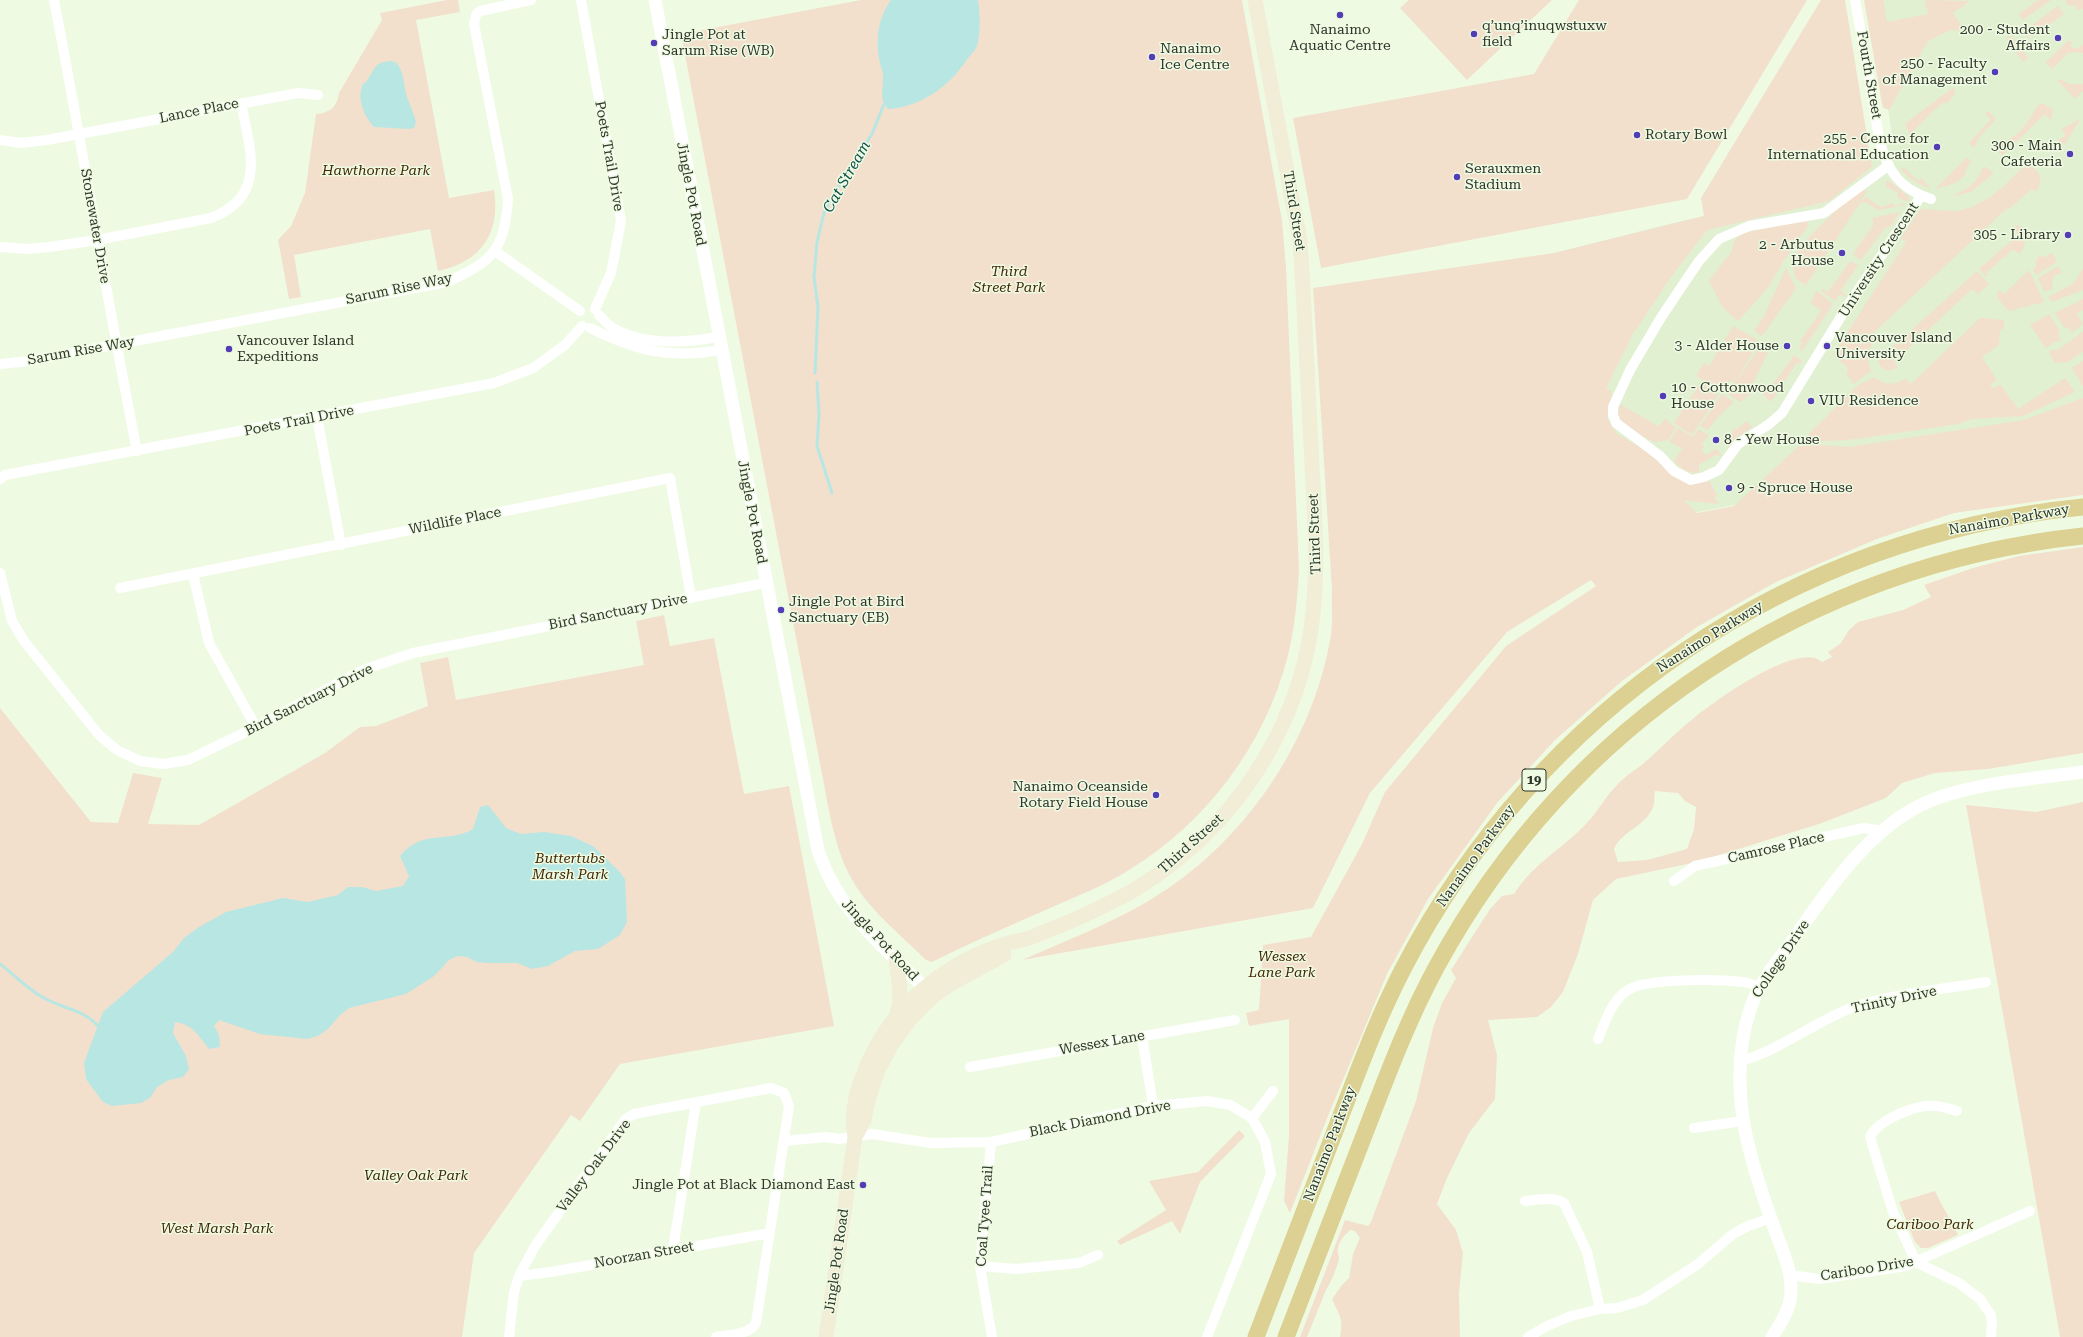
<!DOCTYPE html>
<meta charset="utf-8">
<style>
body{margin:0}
canvas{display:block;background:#eefbe2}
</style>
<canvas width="2083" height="1337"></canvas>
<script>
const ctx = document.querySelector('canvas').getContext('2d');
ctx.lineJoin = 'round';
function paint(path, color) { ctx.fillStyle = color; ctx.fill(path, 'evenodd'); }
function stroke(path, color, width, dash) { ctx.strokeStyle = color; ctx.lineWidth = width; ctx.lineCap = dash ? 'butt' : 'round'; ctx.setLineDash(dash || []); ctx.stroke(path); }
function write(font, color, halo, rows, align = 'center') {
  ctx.font = font + ' "Roboto Serif",serif'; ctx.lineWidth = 3; ctx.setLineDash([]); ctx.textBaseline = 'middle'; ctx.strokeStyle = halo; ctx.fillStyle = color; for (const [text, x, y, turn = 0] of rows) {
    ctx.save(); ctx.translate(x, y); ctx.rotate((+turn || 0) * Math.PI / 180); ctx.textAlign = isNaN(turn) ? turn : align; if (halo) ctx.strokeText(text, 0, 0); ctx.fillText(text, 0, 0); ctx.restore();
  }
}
paint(new Path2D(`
 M1871,0h212v438l-479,92 -50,-277 115,-29 150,-34 74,-49z`), '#e1f0d1');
paint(new Path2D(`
 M447,0h11l2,12 -44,8 33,178 45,-8c7,43 -13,72 -56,81l-8,-42 -136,26 7,42 -12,2 -11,-59 13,-14 14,-33 11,-79c14,-1 21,-7 23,-21l43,-73 -2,-7z
 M861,0h381l40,221 4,47 13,302c-2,30 -4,60 -12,89 -23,87 -81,164 -158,211 -25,16 -54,27 -81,39 -39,17 -78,34 -116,53l-6,-2c-26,-26 -60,-52 -77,-86 -16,-31 -21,-71 -28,-105l-140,-735z
 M1409,0h143l-85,80 -67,-72z
 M1579,0h228l-120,199 -366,69 -28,-150 241,-44z
 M1821,0h24l27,167 -43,34 -122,29 -38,50 -36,54 -27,54 6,4 -5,26 10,16 23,13 24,19 29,18 16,-3 8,14 -3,3 5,6 -35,-4 13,13 37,-7 65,-60 19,-1 31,2 175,-27 59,-22v97l-129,18 -77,26 -101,43 -79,45 -75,54 -67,59 -58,63 -69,96 -41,75 -59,142 -38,97 -6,-12 5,-65v-117l-40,7 -3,-13 13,-3 4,-65 48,-8 51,-93 23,-52 121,-146 90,-60 -5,-6 -84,52 -137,161 -57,115 -291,52c43,-19 88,-36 128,-60 94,-56 163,-158 181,-265 2,-14 0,-30 1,-45l-19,-302 241,-35 150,-37 -3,-18z
 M1864,0h19l4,22 41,-8 -3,-14 45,1 -17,12 13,18 -15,-1 -23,11 -39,69 -6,-2 -1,-4z
 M2038,0h13l-28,20 -4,-6z
 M2067,0h16v9l-7,1 1,-4 -9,-1 -3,-4z
 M2058,6l6,8 -31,22 -2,-1 -4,3 -4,-6z
 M2010,35l5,6 3,-1 2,3 -1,1 9,14 -5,4 -17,-24z
 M2069,40l3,3 -2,3c5,3 9,3 13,-1v8l-14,-1 -17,17 -6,-6 1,-2z
 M2060,79l9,5h14v7l-8,8 -17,-18z
 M1954,87c3,7 -2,11 -7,16h-5l-32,31 -5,-9 3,-4z
 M2043,103l9,6 1,5 -3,6 -5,-6 -42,41 -11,-7c5,-5 9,-4 14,-7 14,-6 24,-22 31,-35z
 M1988,111l8,8 -17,19 -5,10 -5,-5 22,-24 -6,-6z
 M2081,118l-16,26 -3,-1 -11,7 -6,-2 20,-12 -3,-7z
 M1967,157l4,4 -6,11 1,2 -10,9 -21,6z
 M1984,166l10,7 -1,1 -22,18 -20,5 18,-10 7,-7z
 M2029,166c13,4 15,18 6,26l-3,-3 -22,19 -5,2 -135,126 4,5c-7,12 -8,18 -3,30l-17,13 -8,-10 2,-6 -15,-13 1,-2 72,-111 -5,-4 19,-29 37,2 15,-4 17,-9 15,-12 17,-17z
 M1904,167l14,14 3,-3 10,10c-12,-2 -21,-9 -30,-18z
 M1888,180l21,17v5l-11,-4 -1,-6 -10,-5 -1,-5z
 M1861,190l6,1 -6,10 5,-4 15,10 13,-4 1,3 6,-1v-3l5,3 -28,5 -13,-8 -5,1 -54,82 -10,-6 -5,-20c21,-27 44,-49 70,-69z
 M1900,212l-10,15 -5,1 -24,32 -8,-6 21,-30 -2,-6z
 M1805,220l2,1 1,5 -25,36 -16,27 -29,32 -15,-13 -14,-27 23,-30 2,-9 6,-8z
 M2018,225l6,4c1,8 2,20 -5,25l-6,-5 -27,24 2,2 -2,2 -7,-8 39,-34 -6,-7z
 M2052,253l5,9 -21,13 -3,-6 3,-3v-6l3,-4 6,1z
 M1850,261l8,4 -17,25 5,5v3l-6,-4 -5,7 -14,-10 2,-2 5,3z
 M2058,266l4,8h-4l-5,3 -1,12 -8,3 -6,-14z
 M1786,268l10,20 -30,43 -5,5 -7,-6 9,-12z
 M2083,268v22l-31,12 -4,-5 26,-14z
 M2029,270l15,32 -35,9 -11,-12 -1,-6 2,-3 5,4z
 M1977,271l12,13 -11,10 -6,-5 -78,73 4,6 -11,3 -8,-6 -2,-9 4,-7 5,4z
 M1816,290l17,14 -31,47 -3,-3 3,-5 -2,-2 21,-30 -10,-8z
 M2083,299v11l-6,4 6,10 -11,9 -2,-4 -6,-2 -9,-14z
 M2049,314l11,17 -2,6 4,3 -11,3 1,1 -6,4 -16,-23z
 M1980,318l24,2v8l-4,2 -1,15 -17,12 15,23 -6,4v3l3,1 6,-4 18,25 47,-31 10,14 -52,24 -51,3 -14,5 -109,16 -48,2 57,-57 16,-8c12,8 18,9 31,2l6,5z
 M1733,326l26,15 -23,41 28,-42 5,10 -16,34v8l-13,10 -16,-11 11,-9 -3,-2 -13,9 -23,-13 8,-13 5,3z
 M2083,332v20l-15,10 -13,1 -6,-11 6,-3 1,2z
 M1794,355l8,6 -1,2 -5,1 -25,38 -13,-13 2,-5 9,6z
 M2083,361v25l-11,-18z
 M1701,382l18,12 -27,41 -18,-12z
 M1722,394l12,8 -17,16 -9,12 -8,-4z
 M1620,404l34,20 5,2 6,-7 11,8 -8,13 -14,2 -28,-15 -8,-12z
 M1747,421l5,6 -17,12 -5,8 -5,-6 8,-9 -1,-2 2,-2 2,2z
 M1678,428l15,9 6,-8 10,7 -8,7 3,4 -3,3 5,5 10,-6 7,7 -8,-1 -16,10v7c-11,2 -17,-3 -25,-11l8,-12 -13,-8z
 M2083,547v206l-95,16 -53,4 -33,10 -16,15 -64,25 -125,39 -81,17 -23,21 -15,54 -15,38 -12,15 -14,10 -49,3 9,35 -2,44 -26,34 -22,45 -10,26 19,26 7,23 -4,40 1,44h-120c4,-18 -1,-22 -8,-38l10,-14 7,-7 4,-24 7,-16 -5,-7 -5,-1c-5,5 -12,12 -12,19 -1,3 1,6 1,9 0,5 -10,29 -13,32l-19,47h-7l45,-117 23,6 3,-4 45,-121 17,-73 9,-25 14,-25 -5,-8 39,-61 12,-13 12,-2c19,-30 45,-43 69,-67 13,-12 21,-29 34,-42 8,-9 17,-14 26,-21 17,-15 33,-32 52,-47 20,-16 104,-77 127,-55l10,-5 -4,-5 12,-8 9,-14 9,-8 45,-12 28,-13 -7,-12 49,-17 46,-12zM1655,791l23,2 7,8 11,6 -2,22 -7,20 -40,11 -29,2 -4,-13c8,-18 32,-23 39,-42 2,-4 1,-11 2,-16z
 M664,615l6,31 44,-8 30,156 45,-8 45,240 -214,38 -40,57 -9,-6 -97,138 -12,84h-462v-629l91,114 27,1 15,-50 29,5 -14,46 51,1 126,-72 35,-26 16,-1 52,-20 -8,-43 28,-6 8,43 188,-35 -8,-44z
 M2083,802v535h-23l-94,-532 70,7z
 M1239,1130l6,6 -45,46 -20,52 -8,-13 -52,24 -3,-4 49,-31 -17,-29 49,-9z
 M1935,1191c7,16 16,28 23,44l-30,13h-7l-6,-6 -16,-40z`), '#f2e0cd');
paint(new Path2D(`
 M891,0h87c2,14 3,32 -1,46 -2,5 -8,10 -11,15 -18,26 -45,46 -78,48 -9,-12 -5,-16 -5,-29 1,-7 -3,-15 -4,-21 -3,-23 -1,-40 12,-59z
 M391,61l6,2c8,12 6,22 10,34 3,8 7,17 9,25l-2,6 -5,1 -35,-2c-9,-10 -17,-26 -12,-41 1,-3 5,-4 6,-7 8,-12 7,-17 23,-18z
 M488,805l18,23 15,6 23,-2 27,4 22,10 26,25 6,8 2,43 -7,13 -22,14 -23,2 -27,15 -16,3 -15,-6h-29l-11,-1 -10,-5 -10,-1 -8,4 -15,16 -28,18 -57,14 -9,7 -11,13 -11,8 -11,3 -47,-5 -41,-14 -5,6 5,9 1,12 -11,2c-10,-13 -17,-25 -34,-27l-2,11 13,23 3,13 -6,8 -14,3 -12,7 -7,11 -9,5 -29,3 -9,-4 -17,-23 -2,-16 19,-51 70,-60 11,-14 15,-11 27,-15 57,-14 25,4 30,-7 10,-8h14l14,4 27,-5 6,-10 -9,-20c23,-28 48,-12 73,-27l7,-22z`), '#b8e6e3');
stroke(new Path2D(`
 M815,373l3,-66 -4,-30 3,-35 7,-29 12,-23 36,-56 12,-30
 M817,382l2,33 -2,31 15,47
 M0,964c15,11 28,26 44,34 19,11 39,11 54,28`), '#b8e6e3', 3);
stroke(new Path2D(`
 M54,0c29,150 53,301 83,451
 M581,0l40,221 -10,52 -16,36
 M1855,0c6,32 12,65 17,97 5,24 6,56 22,77 9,13 22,20 37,25
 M0,140l21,3 26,-3 251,-47 20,2
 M1889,165l-65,48 -75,13 -30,13 -20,22 -37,55 -32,54 -17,37v8l3,8 44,33 14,15 17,9 13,-3 15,-7 19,-26 30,-19 14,-12 63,-103 76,-114
 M0,247l27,2 22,-2 48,-7 114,-22c57,-22 39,-68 30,-115
 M495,251l85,60
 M599,315c4,4 9,10 14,13 31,18 72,15 105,9
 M590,328c47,23 79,31 131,22
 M0,364l29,-3 418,-79c46,-21 57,-31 61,-83l-34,-175 2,-9 4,-4 51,-11
 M317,417l24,128
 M0,479l5,-4 489,-92 39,-15 32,-23 17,-19
 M0,573l12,48 12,20 75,94 18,15 23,11 23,3 25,-4 68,-33 107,-57 50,-17 352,-70
 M193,574l16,69 47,84
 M120,588l550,-110 21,119
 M1674,881l21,-15 169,-38 19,3
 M1142,1036l11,70
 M1598,1039c7,-17 14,-39 30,-49 19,-12 91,-11 115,-8 6,0 12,4 17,6
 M1741,1061c39,-11 72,-38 110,-53 39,-14 94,-19 135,-26
 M970,1067l265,-47
 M1957,1111c-7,-2 -15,-5 -22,-5 -19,-2 -57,14 -65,31l23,75 23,50 43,21 21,16 11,16 1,9 -1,13
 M1252,1118l21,-27
 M1694,1128l49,-7
 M784,1141l42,-4 13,2 33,-5 59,9 60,-1 162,-36 54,-5 23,4 22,13 13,24 6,32 -64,163
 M991,1142l-11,124 12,71
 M1525,1201c13,-1 27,-5 39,2l23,49 13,57
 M673,1249l23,-147
 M980,1266l36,3 63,-6 19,-8
 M1790,1275l29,4 87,-13 124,-55
 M519,1276l32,-4 219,-39
 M509,1337l5,-45 5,-16 16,-30 91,-127 8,-5 137,-26 13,5 5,13 -33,217c-6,12 -28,12 -40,14
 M1528,1337l19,-11 24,-10 29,-7 17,-1 26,-8 55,-36 35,-30 15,-8 23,-8`), '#fff', 10);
stroke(new Path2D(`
 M655,0l163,850c19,61 70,101 114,145
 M1772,1337c9,-14 19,-29 19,-46 1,-22 -10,-43 -17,-64 -13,-35 -25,-72 -31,-108 -5,-36 -5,-74 7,-109 7,-24 25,-46 40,-66 34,-49 77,-114 133,-140 45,-21 110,-25 160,-32`), '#fff', 13);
stroke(new Path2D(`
 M896,959c2,20 7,35 1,56
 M855,1137c-5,-29 3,-52 15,-78 25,-55 78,-98 136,-115 8,-3 17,-3 26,-7 36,-14 74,-30 107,-50 58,-36 106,-88 137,-149 48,-94 41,-172 36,-273 -3,-60 -6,-119 -9,-178l-3,-46 -45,-241
 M826,1337l29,-200 9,-17 5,-23 9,-27 14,-26 18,-25 23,-23 16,-11 55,-30`), '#f2edd6', 15);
stroke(new Path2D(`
 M1256,1337c26,-69 53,-137 79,-206 21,-54 41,-110 68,-162 135,-260 388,-433 680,-462
 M1286,1337c26,-68 53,-136 79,-204 22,-57 43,-114 72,-167 132,-243 372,-401 646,-430`), '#dcd092', 17);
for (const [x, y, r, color] of [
 [1340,15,4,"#533db5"],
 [1474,34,4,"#533db5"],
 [2058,38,4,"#533db5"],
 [654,43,4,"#533db5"],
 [1152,57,4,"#533db5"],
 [1995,72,4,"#533db5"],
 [1637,135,4,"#533db5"],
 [1937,147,4,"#533db5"],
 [2070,154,4,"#533db5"],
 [1457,177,4,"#533db5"],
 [2068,235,4,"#533db5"],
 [1842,253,4,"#533db5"],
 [1787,346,4,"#533db5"],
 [1827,346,4,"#533db5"],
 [229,349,4,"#533db5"],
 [1663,396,4,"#533db5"],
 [1811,401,4,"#533db5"],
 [1716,440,4,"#533db5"],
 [1729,488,4,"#533db5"],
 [781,610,4,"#533db5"],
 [1156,795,4,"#533db5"],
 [863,1185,4,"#533db5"]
]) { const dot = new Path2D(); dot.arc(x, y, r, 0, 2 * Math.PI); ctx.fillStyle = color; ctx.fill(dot); stroke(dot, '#eefbe2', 1.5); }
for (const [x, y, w] of [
 [1534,780,24]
]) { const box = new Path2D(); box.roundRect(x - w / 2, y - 11, w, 22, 3); ctx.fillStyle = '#eefbe2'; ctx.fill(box); stroke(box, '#31362d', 1); }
write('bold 13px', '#31362d', null, [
 ["19",1534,780]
]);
write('14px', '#31362d', '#eefbe2', [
 ["q’unq’inuqwstuxw",1482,26],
 ["field",1482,42],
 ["Nanaimo",1340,30,"center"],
 ["Aquatic Centre",1340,46,"center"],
 ["200 - Student",2050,30,"right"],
 ["Affairs",2050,46,"right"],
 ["Jingle Pot at",662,35],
 ["Sarum Rise (WB)",662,51],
 ["Nanaimo",1160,49],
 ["Ice Centre",1160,65],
 ["250 - Faculty",1987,64,"right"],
 ["of Management",1987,80,"right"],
 ["Rotary Bowl",1645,135],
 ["255 - Centre for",1929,139,"right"],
 ["International Education",1929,155,"right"],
 ["300 - Main",2062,146,"right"],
 ["Cafeteria",2062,162,"right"],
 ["Serauxmen",1465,169],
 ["Stadium",1465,185],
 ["305 - Library",2060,235,"right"],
 ["2 - Arbutus",1834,245,"right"],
 ["House",1834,261,"right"],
 ["Vancouver Island",1835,338],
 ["University",1835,354],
 ["Vancouver Island",237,341],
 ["Expeditions",237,357],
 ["3 - Alder House",1779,346,"right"],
 ["10 - Cottonwood",1671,388],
 ["House",1671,404],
 ["VIU Residence",1819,401],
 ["8 - Yew House",1724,440],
 ["9 - Spruce House",1737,488],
 ["Jingle Pot at Bird",789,602],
 ["Sanctuary (EB)",789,618],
 ["Nanaimo Oceanside",1148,787,"right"],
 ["Rotary Field House",1148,803,"right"],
 ["Jingle Pot at Black Diamond East",855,1185,"right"]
], 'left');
write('14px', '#31362d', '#eefbe2', [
 ["Fourth Street",1869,75,80],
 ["Lance Place",199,111,-11],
 ["Poets Trail Drive",609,156,80],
 ["Jingle Pot Road",691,194,79],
 ["Third Street",1294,211,81],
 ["Stonewater Drive",95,226,80],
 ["University Crescent",1879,260,-57],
 ["Sarum Rise Way",399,289,-12],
 ["Sarum Rise Way",81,351,-10],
 ["Poets Trail Drive",299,421,-11],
 ["Jingle Pot Road",752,512,79],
 ["Nanaimo Parkway",2009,520,-10],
 ["Wildlife Place",455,521,-11],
 ["Third Street",1315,534,-92],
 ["Bird Sanctuary Drive",618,612,-11],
 ["Nanaimo Parkway",1710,637,-32],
 ["Bird Sanctuary Drive",309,700,-27],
 ["Third Street",1191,844,-42],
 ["Camrose Place",1776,848,-13],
 ["Nanaimo Parkway",1476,856,-54],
 ["Jingle Pot Road",880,940,47],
 ["College Drive",1781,959,-56],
 ["Trinity Drive",1894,1000,-12],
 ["Wessex Lane",1102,1043,-10],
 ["Black Diamond Drive",1100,1119,-11],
 ["Nanaimo Parkway",1330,1144,-69],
 ["Valley Oak Drive",594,1166,-53],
 ["Coal Tyee Trail",985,1216,-86],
 ["Noorzan Street",644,1255,-10],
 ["Jingle Pot Road",837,1261,-82],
 ["Cariboo Drive",1867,1269,-9]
]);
write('italic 14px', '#432705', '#eefbe2', [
 ["Hawthorne Park",376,171],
 ["Third",1009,272],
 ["Street Park",1009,288],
 ["Buttertubs",570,859],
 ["Marsh Park",570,875],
 ["Wessex",1282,957],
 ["Lane Park",1282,973],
 ["Valley Oak Park",416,1176],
 ["Cariboo Park",1930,1225],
 ["West Marsh Park",217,1229]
]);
write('italic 15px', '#0b4e4c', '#eefbe2', [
 ["Cat Stream",847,177,-60]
]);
</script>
